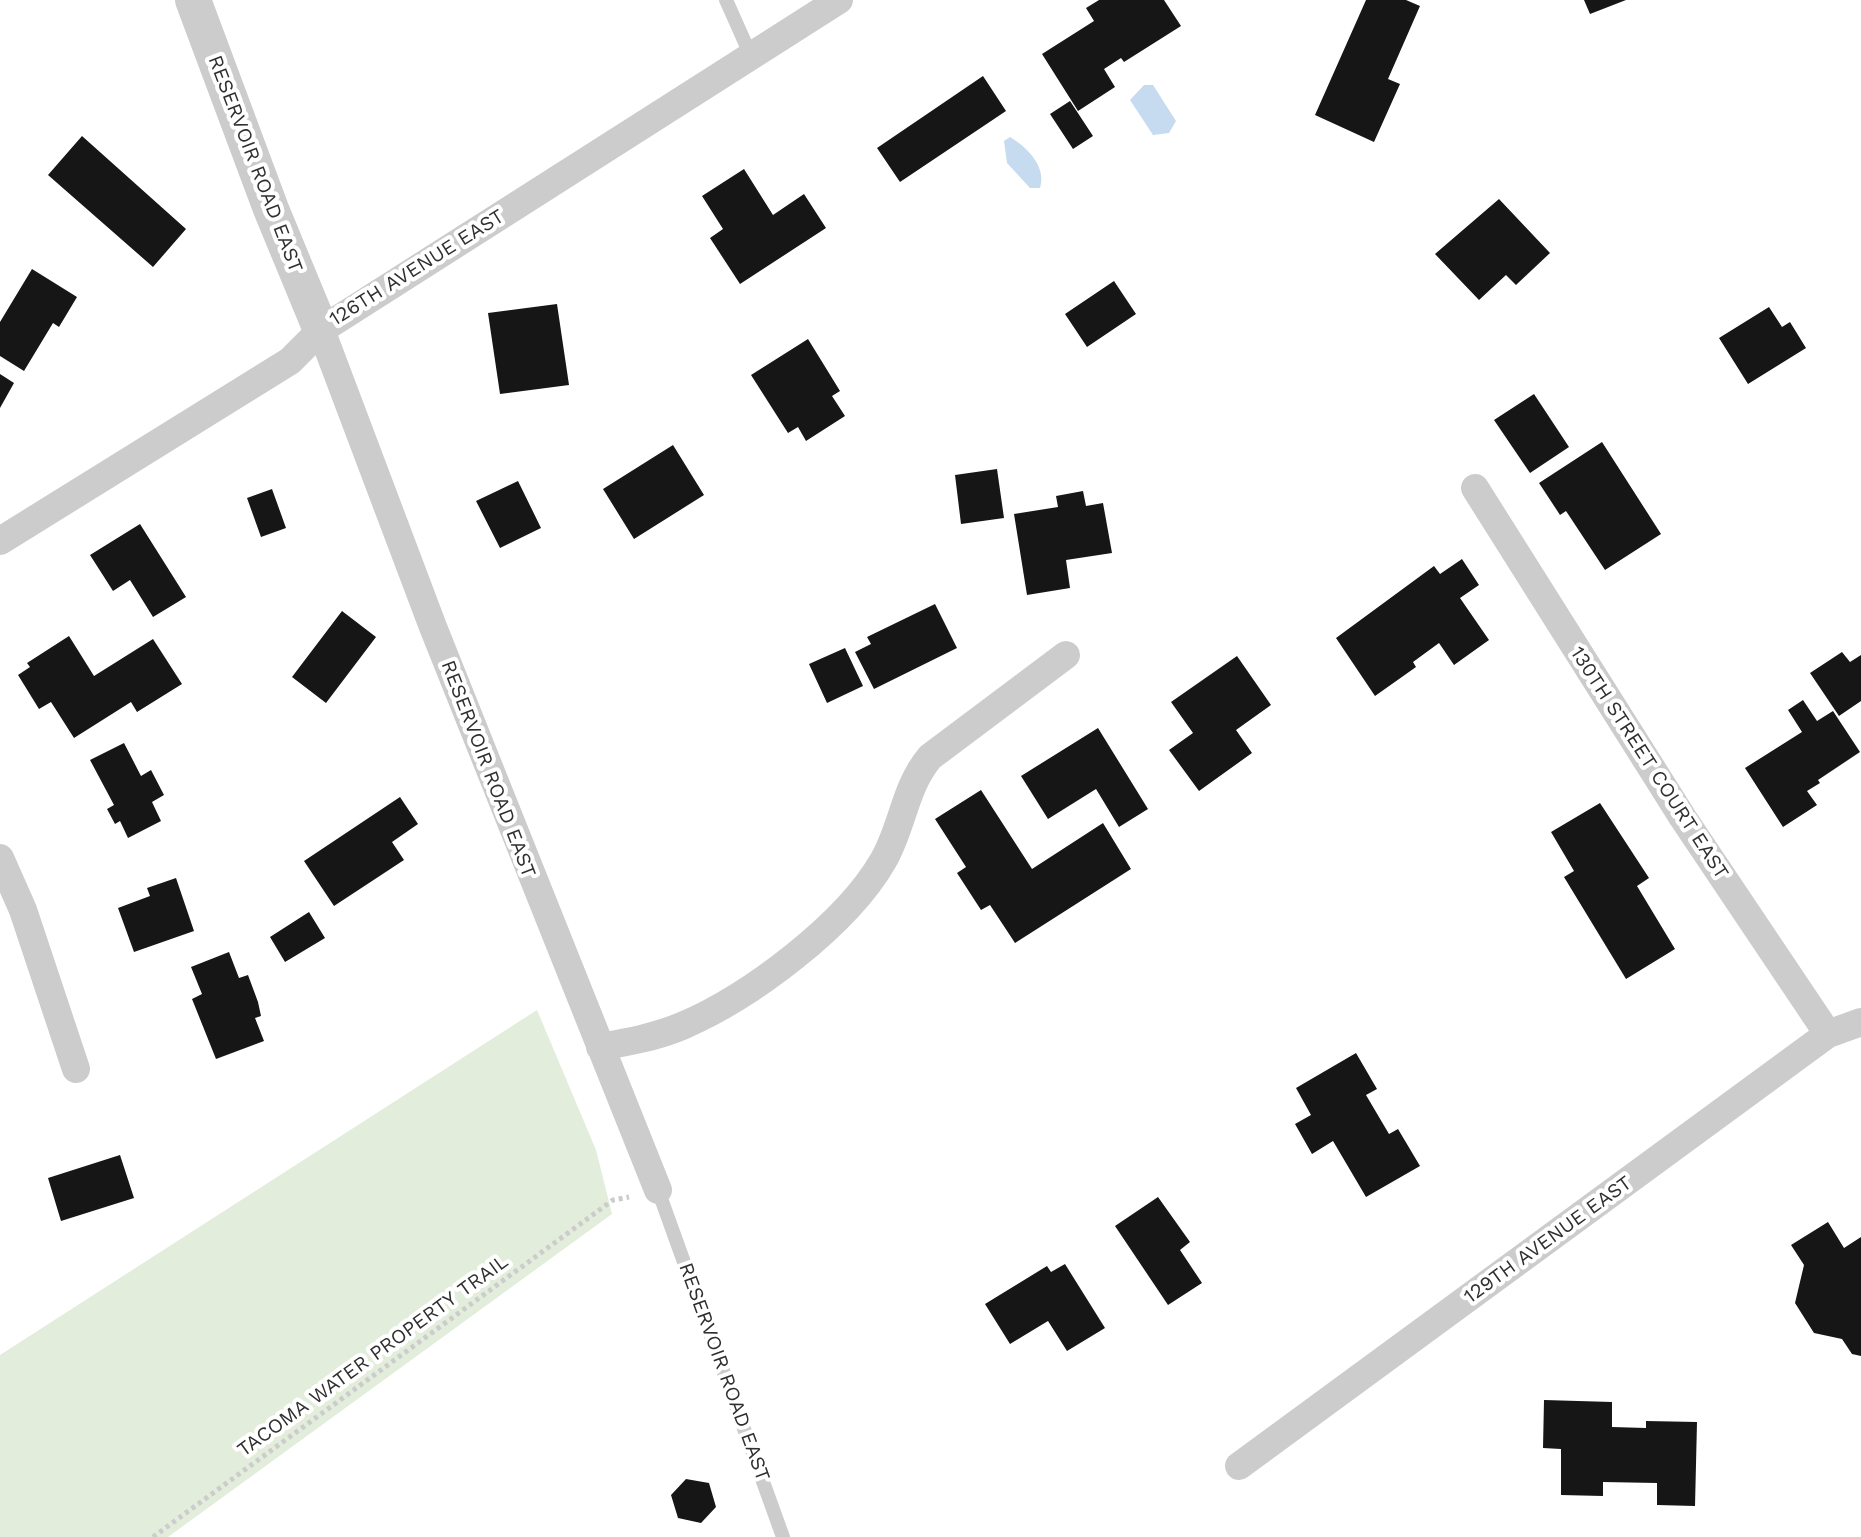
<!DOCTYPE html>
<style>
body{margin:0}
canvas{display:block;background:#fff}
</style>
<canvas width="1861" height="1537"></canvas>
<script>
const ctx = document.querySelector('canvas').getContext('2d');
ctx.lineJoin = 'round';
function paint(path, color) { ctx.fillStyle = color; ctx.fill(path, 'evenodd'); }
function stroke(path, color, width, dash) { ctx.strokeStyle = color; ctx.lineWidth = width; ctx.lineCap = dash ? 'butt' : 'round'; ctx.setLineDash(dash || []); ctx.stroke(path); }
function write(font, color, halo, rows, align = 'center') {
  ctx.font = font + ' "Work Sans",sans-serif'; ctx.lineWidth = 8; ctx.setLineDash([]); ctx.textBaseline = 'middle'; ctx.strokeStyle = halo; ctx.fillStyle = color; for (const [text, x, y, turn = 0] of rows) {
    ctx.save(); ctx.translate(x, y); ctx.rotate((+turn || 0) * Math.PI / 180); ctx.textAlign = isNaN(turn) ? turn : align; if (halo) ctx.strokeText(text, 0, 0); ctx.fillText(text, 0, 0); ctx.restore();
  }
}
paint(new Path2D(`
 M537,1010l59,140 16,64 -444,323h-168v-182z`), '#e3eddb');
paint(new Path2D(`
 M1144,85h9l23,36 -7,12 -16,2 -23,-35z
 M1010,137c17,10 37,30 30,51h-10l-23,-25 -3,-22z`), '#c6dbef');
paint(new Path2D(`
 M1099,0h65l17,26 -57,36 -3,-4 -17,11 11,18 -37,24 -36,-57 52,-33 -8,-13z
 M1366,0h40l14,6 -32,73 12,5 -26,58 -59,-27z
 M1584,0h42l-36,14z
 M983,76l23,35 -106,71 -23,-34z
 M1070,101l23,35 -20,13 -23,-35z
 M82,136l104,93 -33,38 -105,-92z
 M744,169l29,46 31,-21 22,34 -86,56 -30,-46 13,-9 -21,-33z
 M1499,199l51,54 -34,32 -10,-10 -27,25 -44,-46z
 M32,269l45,28 -18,30 -6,-4 -29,48 -24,-15v-34z
 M1114,281l22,33 -49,33 -22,-33z
 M557,304l12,81 -69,9 -12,-81z
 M1769,307l13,20 8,-5 16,26 -58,36 -29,-46z
 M808,339l32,52 -8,5 13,20 -39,25 -8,-14 -10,6 -37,-58z
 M0,374l14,9 -14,25z
 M1534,394l35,53 -39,26 -36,-53z
 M1602,442l59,92 -56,36 -39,-59 -6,4 -21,-32z
 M673,445l31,50 -70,44 -31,-50z
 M997,469l7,49 -43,6 -6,-49z
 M518,481l23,47 -41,20 -24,-47z
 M272,489l14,39 -25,9 -14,-39z
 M1083,491l3,15 17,-3 9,50 -46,7 4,28 -43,7 -13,-81 44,-7 -2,-11z
 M140,524l46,73 -33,20 -23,-37 -17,11 -23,-36z
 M1462,559l17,26 -19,13 29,42 -35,25 -15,-22 -26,19 3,5 -41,29 -39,-58 98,-72 6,8z
 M935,604l22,44 -83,41 -19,-37 16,-8 -4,-7z
 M342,611l34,26 -50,66 -34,-26z
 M69,636l25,40 59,-37 29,45 -45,28 -6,-10 -57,36 -23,-36 -12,7 -21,-34 12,-8 -3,-4z
 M845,648l18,38 -36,17 -18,-39z
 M1842,652l8,10 11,-7v46l-22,15 -29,-43z
 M1237,656l34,49 -35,25 16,23 -53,38 -30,-41 24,-17 -22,-31z
 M1803,700l14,21 16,-10 27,41 -42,28 2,3 -13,8 10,14 -34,22 -38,-59 57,-36 -14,-22z
 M1098,728l50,81 -29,18 -23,-38 -48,30 -27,-43z
 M124,743l17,33 10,-6 13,25 -12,7 9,19 -33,17 -8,-17 -5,3 -8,-15 7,-4 -24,-45z
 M981,790l51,79 71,-46 28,46 -116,74 -25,-38 -9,5 -24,-37 9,-6 -31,-48z
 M400,797l18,27 -26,18 12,18 -70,46 -30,-45z
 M1600,803l49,75 -12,8 38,63 -49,30 -62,-102 10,-6 -23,-39z
 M176,878l18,53 -60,21 -16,-44 32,-12 -3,-8z
 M309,912l16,26 -40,24 -15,-25z
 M229,952l10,26 9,-3 10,27 3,14 -6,2 9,23 -48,18 -24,-60 10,-5 -11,-27z
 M1356,1053l21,36 -11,6 23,39 9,-5 22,37 -54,31 -33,-56 -21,13 -17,-30 16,-9 -15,-27z
 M120,1155l14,43 -73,23 -13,-43z
 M1158,1197l32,45 -10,8 22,33 -34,22 -53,-79z
 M1828,1222l16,26 17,-11v119l-9,-2 -10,-15 -28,-6 -19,-30 9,-38 -13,-20z
 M1065,1264l40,64 -38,23 -19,-30 -38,23 -25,-40 62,-38 4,6z
 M1544,1400l68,2v25l34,1v-7l51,1 -2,84 -38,-1v-22l-54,-1v14l-42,-1v-46l-18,-1z
 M686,1479l23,4 7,24 -15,16 -23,-5 -7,-23z`), '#161616');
stroke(new Path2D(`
 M153,1537l460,-337 16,-3`), '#ccc', 5, [4, 4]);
stroke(new Path2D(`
 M726,0l25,56
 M658,1190l125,347`), '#ccc', 14);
stroke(new Path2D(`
 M321,330l112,297 225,563
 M1475,488l208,330 145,216
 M0,541l290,-180 31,-31 518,-330
 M0,858l23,52 53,159
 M600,1047c28,-5 56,-10 82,-21 68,-29 164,-101 201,-165 20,-34 21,-73 47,-104l136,-102
 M1239,1466l589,-432 33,-12`), '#ccc', 28);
stroke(new Path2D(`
 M193,0l78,209 50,121`), '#ccc', 36);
write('20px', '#2f2f2f', '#fff', [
 ["RESERVOIR ROAD EAST",255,164,69],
 ["126TH AVENUE EAST",417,268,-32],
 ["130TH STREET COURT EAST",1649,763,57],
 ["RESERVOIR ROAD EAST",488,769,69],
 ["129TH AVENUE EAST",1548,1240,-36],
 ["TACOMA WATER PROPERTY TRAIL",373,1356,-36],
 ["RESERVOIR ROAD EAST",724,1372,70]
]);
</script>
